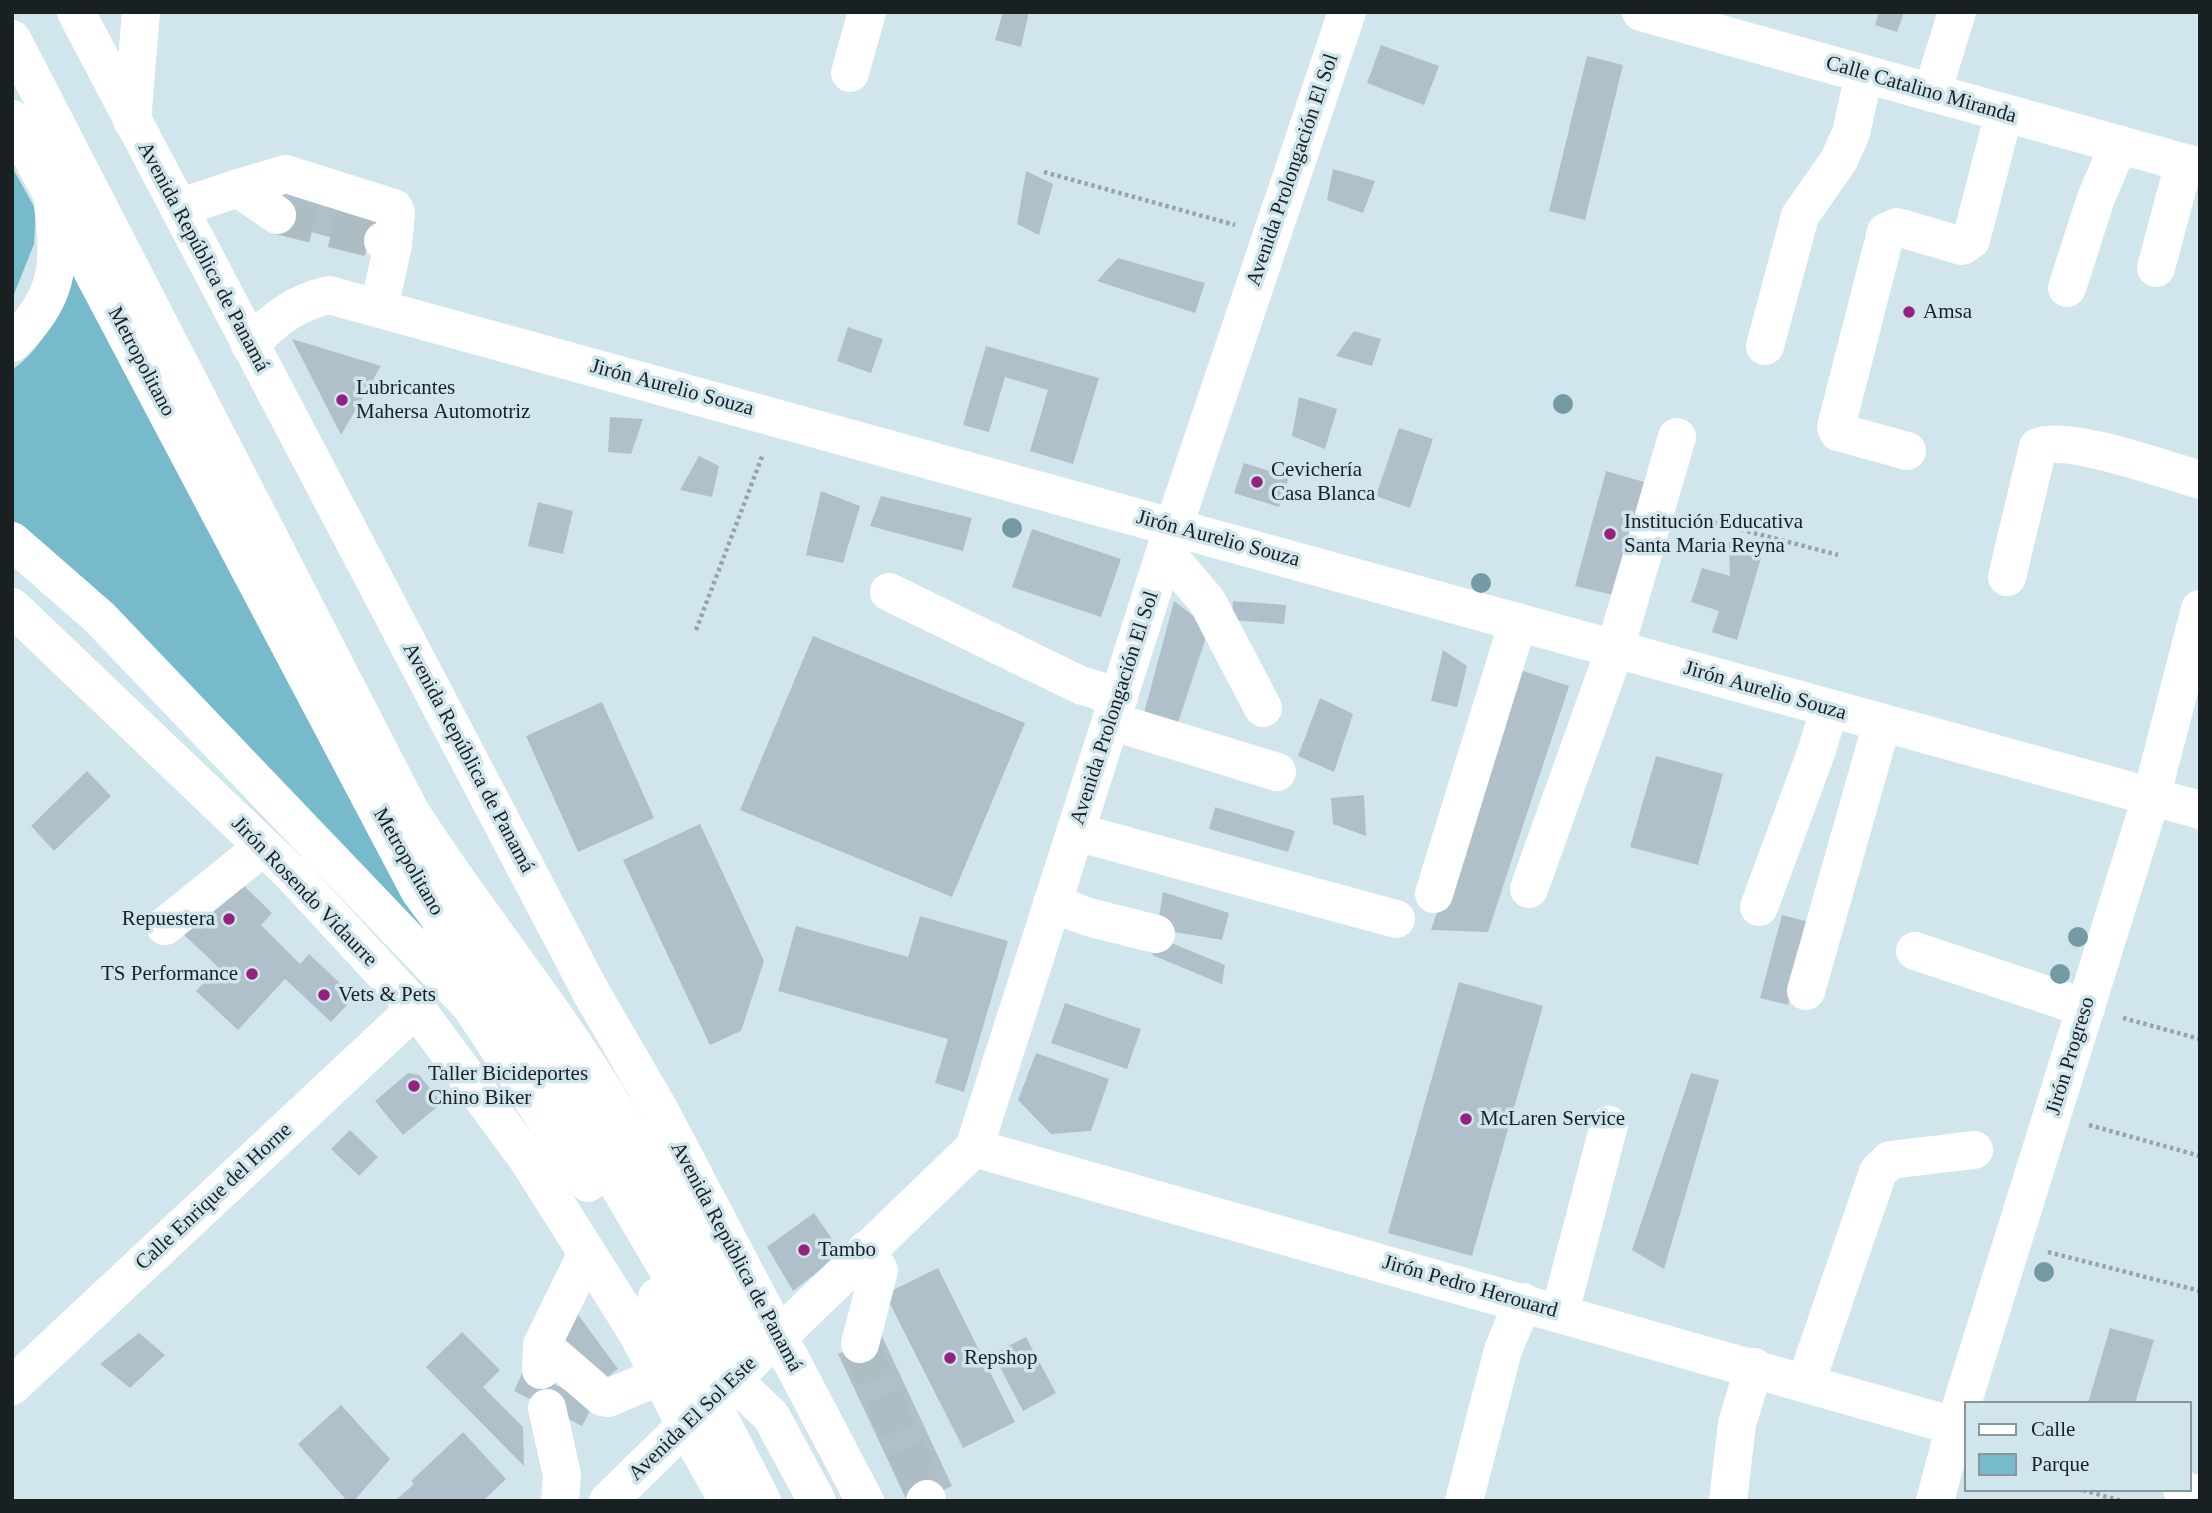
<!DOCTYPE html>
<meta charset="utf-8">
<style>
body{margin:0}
#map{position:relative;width:2212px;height:1513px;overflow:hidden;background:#d1e6ec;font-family:Georgia,serif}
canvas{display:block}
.frame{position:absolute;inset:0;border:14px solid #192022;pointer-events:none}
.legend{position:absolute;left:1964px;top:1401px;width:228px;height:91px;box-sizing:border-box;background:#d1e6ec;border:2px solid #87979b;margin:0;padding:9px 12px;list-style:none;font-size:21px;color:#192022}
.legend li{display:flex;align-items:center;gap:14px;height:35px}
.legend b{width:35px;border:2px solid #87979b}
</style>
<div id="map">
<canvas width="2212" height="1513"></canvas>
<div class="frame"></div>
<ul class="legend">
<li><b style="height:9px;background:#fff"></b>Calle</li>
<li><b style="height:19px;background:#76bacc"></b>Parque</li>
</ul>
</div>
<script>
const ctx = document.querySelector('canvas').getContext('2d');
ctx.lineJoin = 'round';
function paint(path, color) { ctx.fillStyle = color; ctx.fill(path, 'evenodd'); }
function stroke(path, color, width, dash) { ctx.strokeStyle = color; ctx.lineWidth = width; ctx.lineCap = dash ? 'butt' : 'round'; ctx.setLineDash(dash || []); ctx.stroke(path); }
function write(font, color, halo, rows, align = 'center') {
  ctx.font = font + ' Georgia,serif'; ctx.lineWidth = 7; ctx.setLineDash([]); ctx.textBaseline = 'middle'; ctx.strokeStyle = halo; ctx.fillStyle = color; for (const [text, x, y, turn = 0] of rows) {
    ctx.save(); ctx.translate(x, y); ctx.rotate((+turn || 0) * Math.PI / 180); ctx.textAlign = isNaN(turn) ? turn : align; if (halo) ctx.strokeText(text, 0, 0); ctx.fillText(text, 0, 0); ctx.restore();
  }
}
paint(new Path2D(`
 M12,167l24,43 -2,34 -22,55z
 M73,275l419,724 -394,-399 -86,-79v-151c33,-23 46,-59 61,-95z`), '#76bacc');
paint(new Path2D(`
 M1003,12h26l-8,35 -26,-7z
 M1879,12h25l-7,20 -22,-7z
 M1381,45l58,21 -15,39 -57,-22z
 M1587,56l36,9 -38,155 -36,-9z
 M1333,169l42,12 -12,32 -36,-13z
 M1026,171l27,13 -14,51 -22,-11z
 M285,184l106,28 -11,39 -105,-29z
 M1118,258l87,25 -10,30 -98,-32z
 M848,327l35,12 -12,34 -34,-12z
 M1354,331l27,8 -9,27 -36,-10z
 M292,339l89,27 -40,69z
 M986,346l113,32 -26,86 -43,-13 18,-61 -43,-13 -16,55 -26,-7z
 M1299,397l38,12 -12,40 -33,-13z
 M610,417l33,2 -12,35 -23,-2z
 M1399,428l34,11 -23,69 -34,-12z
 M699,456l20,10 -7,31 -32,-7z
 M1244,463l45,14 -10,30 -45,-14z
 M1606,471l38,11 -31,113 -38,-9z
 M821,491l39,15 -17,57 -37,-8z
 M881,496l91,22 -9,33 -93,-25z
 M538,502l35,9 -10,43 -35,-8z
 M1032,529l89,30 -20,58 -89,-30z
 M1729,542l34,9 -26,89 -25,-8 7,-21 -28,-9 11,-34 28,8z
 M1174,601l35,27 -31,95 -35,-6z
 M1233,601l53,4 -2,19 -52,-4z
 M813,636l212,87 -73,174 -212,-87z
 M1443,650l24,16 -10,41 -26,-6z
 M1517,669l52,17 -81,246 -57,-2z
 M1320,698l33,16 -19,58 -36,-16z
 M602,702l52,116 -76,34 -52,-116z
 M1656,756l67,18 -25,91 -68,-18z
 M87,771l24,25 -57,55 -23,-25z
 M1364,795l2,41 -33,-12 -2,-26z
 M1215,807l80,24 -7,21 -79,-23z
 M700,824l64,137 -23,70 -31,14 -87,-185z
 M235,877l37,36 -11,12 39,39 9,-10 34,32 5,18 -17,18 -46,-43 -47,51 -42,-39 23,-23 -40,-38z
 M1163,892l66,21 -7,27 -65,-11z
 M1782,915l28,7 -22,83 -28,-7z
 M920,916l88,25 -44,151 -29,-9 13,-44 -170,-48 18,-65 112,31z
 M1159,938l66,27 -3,19 -70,-29z
 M1459,982l84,24 -71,250 -84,-23z
 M1065,1003l76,26 -14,40 -76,-26z
 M1036,1053l73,26 -18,52 -40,3 -33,-34z
 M408,1073l11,2 23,28 -39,32 -28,-34z
 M1691,1073l28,7 -55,189 -32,-19z
 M350,1130l28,27 -19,19 -28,-27z
 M814,1213l28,40 -49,38 -26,-44z
 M938,1268l77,154 -52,26 -78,-154z
 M574,1309l44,60 -22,17 -44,-61z
 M2110,1328l44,12 -19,63h-47z
 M462,1332l38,38 -17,17 40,40 1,39 -98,-99z
 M139,1333l26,22 -35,33 -30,-24z
 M881,1334l71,152 -30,15h-15l-69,-147z
 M1026,1337l30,56 -33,18 -30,-57z
 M524,1369l70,35 -12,22 -68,-35z
 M341,1405l49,54 -36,42h-7l-49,-57z
 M463,1432l43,47 -23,22h-88l19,-17 -3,-3z`), '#b0c0cb');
stroke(new Path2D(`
 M277,215l106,26
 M860,1344l67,155`), '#acbec4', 38, [38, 19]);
stroke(new Path2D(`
 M1044,172l191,53
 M1693,517l145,38
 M696,630l67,-176
 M2123,1018l77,21
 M2089,1125l111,31
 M2048,1252l152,39
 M2083,1490l38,11`), '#94a5aa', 4.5, [3.5, 3.5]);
stroke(new Path2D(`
 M1641,12l559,155
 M850,73l17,-61
 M1932,93l25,-81
 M12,119l407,771 131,179 183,311 38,36 46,85
 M238,188l48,-14 108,34 2,5 -3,32
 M179,208l59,-20 39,27
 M2156,268l28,-105
 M2067,288l29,-90 23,-54
 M379,307l14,-62 -10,-4
 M12,343c46,-44 49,-76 41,-137
 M250,345c24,-26 45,-42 79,-50l1871,515
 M1765,346l35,-130 39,-56 12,-27 13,-59
 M1907,451l-69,-19 -2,-5 50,-195 11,-5 65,19 9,-6 33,-127
 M12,541l87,76 371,388 118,178
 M1165,552l42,49 56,107
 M2007,577l31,-130c28,-13 128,23 162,33
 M889,592l191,93 39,12
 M1111,721l166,51
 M1076,832l320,87
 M1529,889l86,-240 62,-212
 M1434,894l84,-272
 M1052,903l36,14 68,17
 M1759,907l58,-157 12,-41
 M165,926l98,-79
 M1915,951l171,57
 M1806,991l76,-268
 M974,1148l991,281
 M657,1297l105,204
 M1560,1312l49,-187
 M778,1337l196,-189 191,-596 182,-540
 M860,1344l19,-74 -13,-20
 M542,1345l60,52 6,1 52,-22
 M541,1370l1,-25 45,-92
 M1806,1382l72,-210 12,-12 84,-10
 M12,1386l404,-378
 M547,1408l15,67 -2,26
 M686,1426l42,75
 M2182,1490l18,5
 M925,1501l2,-2
 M1464,1501l39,-151 20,-48
 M1728,1501l9,-77 17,-57
 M1935,1501l20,-75 196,-628 49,-189`), '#fff', 38);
stroke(new Path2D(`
 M76,12l516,982 67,115 206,392
 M12,39l398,772c50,79 107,150 159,227 70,102 126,215 180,326
 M132,121l9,-109
 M12,607l280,267 124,134 113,153 106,168 51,97
 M608,1501l160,-156`), '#fff', 38);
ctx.fillStyle = '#749aa4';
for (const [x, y] of [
 [1563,404],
 [1012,528],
 [1481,583],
 [2078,937],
 [2060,974],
 [2044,1272]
]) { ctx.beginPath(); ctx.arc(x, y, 10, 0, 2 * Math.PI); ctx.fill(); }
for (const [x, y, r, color] of [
 [1909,312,7,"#95217f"],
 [342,400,7,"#95217f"],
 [1257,482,7,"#95217f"],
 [1610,534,7,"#95217f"],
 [229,919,7,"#95217f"],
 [252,974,7,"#95217f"],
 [324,995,7,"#95217f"],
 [414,1086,7,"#95217f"],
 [1466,1119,7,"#95217f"],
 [804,1250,7,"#95217f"],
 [950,1358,7,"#95217f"]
]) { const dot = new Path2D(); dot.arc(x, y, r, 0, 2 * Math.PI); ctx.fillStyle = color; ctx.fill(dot); stroke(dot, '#d1e6ec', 2.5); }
write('21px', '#192022', '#d1e6ec', [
 ["Calle Catalino Miranda",1921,90,16],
 ["Avenida Prolongación El Sol",1293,170,-71],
 ["Avenida República de Panamá",203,257,62],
 ["Metropolitano",141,362,62],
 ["Jirón Aurelio Souza",672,388,15],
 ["Jirón Aurelio Souza",1218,539,15],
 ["Jirón Aurelio Souza",1765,691,16],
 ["Avenida Prolongación El Sol",1115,708,-72],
 ["Avenida República de Panamá",468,758,62],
 ["Metropolitano",408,862,60],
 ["Jirón Rosendo Vidaurre",304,892,46],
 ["Jirón Progreso",2071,1056,-73],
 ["Calle Enrique del Horne",214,1197,-43],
 ["Avenida República de Panamá",736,1257,62],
 ["Jirón Pedro Herouard",1470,1287,16],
 ["Avenida El Sol Este",693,1419,-44]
]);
write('21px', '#192022', '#d1e6ec', [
 ["Amsa",1923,312],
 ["Lubricantes",356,388],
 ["Mahersa Automotriz",356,412],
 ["Cevichería",1271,470],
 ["Casa Blanca",1271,494],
 ["Institución Educativa",1624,522],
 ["Santa Maria Reyna",1624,546],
 ["Repuestera",215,919,"right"],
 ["TS Performance",238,974,"right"],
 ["Vets & Pets",338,995],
 ["Taller Bicideportes",428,1074],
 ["Chino Biker",428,1098],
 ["McLaren Service",1480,1119],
 ["Tambo",818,1250],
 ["Repshop",964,1358]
], 'left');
</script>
